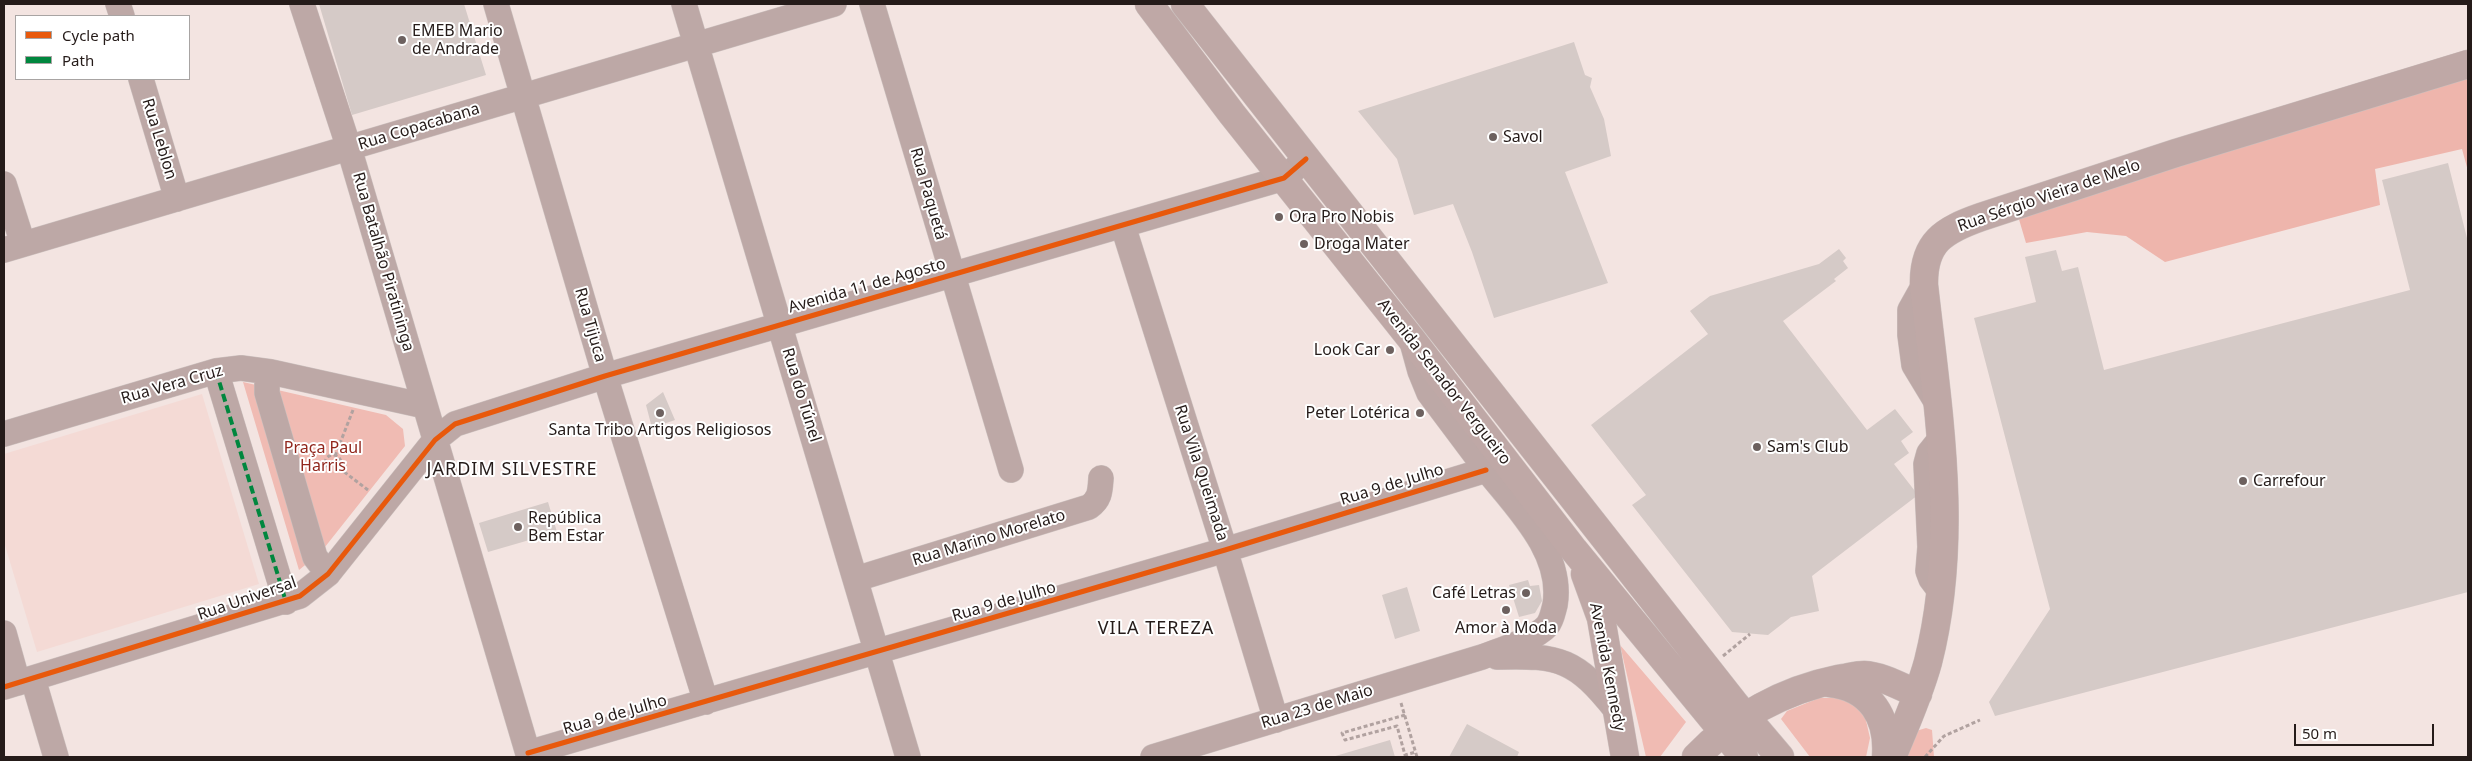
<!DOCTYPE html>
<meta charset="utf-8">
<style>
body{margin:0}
#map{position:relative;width:2472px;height:761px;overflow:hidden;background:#f3e4e1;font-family:"Noto Sans",sans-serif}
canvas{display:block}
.frame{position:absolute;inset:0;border:5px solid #251b19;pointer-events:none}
.legend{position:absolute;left:15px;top:15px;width:175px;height:65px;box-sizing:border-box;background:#fff;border:1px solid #a8a4a3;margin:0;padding:6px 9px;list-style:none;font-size:15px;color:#251b19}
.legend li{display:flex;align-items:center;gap:10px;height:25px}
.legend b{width:25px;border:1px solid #a8a4a3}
.scale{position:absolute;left:2294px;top:724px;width:140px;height:22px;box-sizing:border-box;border:2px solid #251b19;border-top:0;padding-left:6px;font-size:15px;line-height:18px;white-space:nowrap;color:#251b19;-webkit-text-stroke:4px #fff;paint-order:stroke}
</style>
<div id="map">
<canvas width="2472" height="761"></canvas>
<div class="frame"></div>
<ul class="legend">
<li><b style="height:6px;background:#e8590c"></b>Cycle path</li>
<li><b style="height:6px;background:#00873e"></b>Path</li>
</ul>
<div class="scale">50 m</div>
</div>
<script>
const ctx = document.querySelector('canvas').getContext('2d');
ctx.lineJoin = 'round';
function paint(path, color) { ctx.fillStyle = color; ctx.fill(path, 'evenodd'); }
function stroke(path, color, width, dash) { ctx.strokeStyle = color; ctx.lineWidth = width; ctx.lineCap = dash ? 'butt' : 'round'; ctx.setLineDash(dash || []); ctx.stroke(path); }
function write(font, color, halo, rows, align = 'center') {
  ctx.font = font + ' "Noto Sans",sans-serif'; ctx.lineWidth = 4; ctx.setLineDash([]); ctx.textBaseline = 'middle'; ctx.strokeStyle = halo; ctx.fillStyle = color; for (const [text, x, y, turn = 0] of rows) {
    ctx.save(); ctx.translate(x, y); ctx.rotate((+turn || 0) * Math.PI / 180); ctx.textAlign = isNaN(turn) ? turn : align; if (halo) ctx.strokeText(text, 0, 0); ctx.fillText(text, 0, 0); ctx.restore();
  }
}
paint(new Path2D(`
 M202,394l57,190 -222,68 -33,-110v-88z`), '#f4dad5');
paint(new Path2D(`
 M243,382l143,33 17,14 2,17 -84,106 -22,18z
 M1620,645l66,77 -26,35h-14z
 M1819,698h21l12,5 13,13 5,22 -4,19h-56l-29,-38 6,-8z
 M1926,728l6,2 2,27h-31l13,-26z`), '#f0bbb3');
paint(new Path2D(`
 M2468,75v96l-6,-22 -87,20 5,36 -215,57 -39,-26 -39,-4 -61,11 -8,-27z`), '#eeb5ac');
paint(new Path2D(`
 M319,4h145l22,71 -134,40z
 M1574,42l11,33 7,3 -2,9 14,32 7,37 -46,16 43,111 -114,35 -22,-66 -19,-48 -39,11 -17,-56 -39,-48z
 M2448,163l20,79v350l-473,124 -6,-14 61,-93 -76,-291 62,-16 -11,-45 31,-7 6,21 16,-4 26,103 306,-80 -28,-110z
 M1839,249l7,9 -3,3 5,7 -14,11 2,2 -53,40 84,109 28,-21 18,23 -12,9 8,12 -15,11 24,31 -106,81 7,35 -28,6 -23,18 -36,-3 -100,-127 14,-10 -55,-70 117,-91 -18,-23 20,-15 109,-32z
 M663,392l12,28 -23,8 -6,-23z
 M548,502l9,30 -69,20 -9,-29z
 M1528,580l2,6 9,-1 3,16 -7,12 -16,4 -10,-32z
 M1407,587l13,44 -25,8 -13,-44z
 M1467,724l52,28 -2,5h-68z
 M1390,740l5,17h-63z`), '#d5cac7');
const minor = new Path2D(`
 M118,4l4,12
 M302,4l47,144 180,609
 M496,4l109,372 101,326
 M684,4l224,753
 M872,4l139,466
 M141,79l36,120
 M4,184l19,60
 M1123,226l102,324 51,170
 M4,250l830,-246
 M1924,285l-14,25v25l4,30 23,38
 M216,371l70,231
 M271,372l-4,12v9l48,164 13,17
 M4,434l212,-63 25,-3 30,4 154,34
 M856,579l233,-72c11,-8 11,-15 12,-29
 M1940,591l-9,-12 -3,-8 2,-24 -4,-83 3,-11 12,-15
 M4,633l14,50
 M1497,657c64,-2 79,3 119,53
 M33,679l23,78
 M4,687l296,-91 28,-22 107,-134 20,-16 150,-48 679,-198 22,-19
 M528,753l697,-203 261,-80
 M1153,757l329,-100c18,-7 52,-17 65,-31 5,-6 6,-14 8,-21 9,-53 -40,-99 -69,-136 -19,-25 -38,-51 -57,-76l-9,-22 -8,-29`);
const major = new Path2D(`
 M1149,4l83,110 180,226 162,210 170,207
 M1185,4l550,700 45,53
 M1585,574l16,44 24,139
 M1829,683c42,4 60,35 57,74
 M1696,757c38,-40 88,-67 142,-78 9,-1 18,-4 26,-4 19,1 37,12 54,19
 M1892,757c13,-31 27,-62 36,-95 32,-126 10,-251 -4,-377 -1,-43 20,-55 57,-68l195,-64 292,-89`);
stroke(minor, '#ccc1bf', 26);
stroke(major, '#ccc1bf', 29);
stroke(new Path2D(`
 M325 463a8 8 0 1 1 16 0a8 8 0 1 1-16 0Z
 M335,456l18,-46
 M339,468l29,22
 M312,470l13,-4
 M1723,656l27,-22
 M1401,703l16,54
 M1405,715l-63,18 3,7 52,-14 8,29 11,-3
 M1925,757l19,-21 36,-16`), '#b1a2a0', 3, [4, 2.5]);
stroke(minor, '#bda8a6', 25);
stroke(major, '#bfa8a6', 28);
stroke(new Path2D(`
 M216,371l70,231`), '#00873e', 4, [8, 4]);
stroke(new Path2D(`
 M4,687l296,-91 28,-22 107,-134 20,-16 150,-48 679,-198 22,-19
 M528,753l697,-203 261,-80`), '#e8590c', 5);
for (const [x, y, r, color] of [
 [402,40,5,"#6d615f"],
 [1493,137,5,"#6d615f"],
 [1279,217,5,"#6d615f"],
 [1304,244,5,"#6d615f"],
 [1390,350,5,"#6d615f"],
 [660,413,5,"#6d615f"],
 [1420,413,5,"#6d615f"],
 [1757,447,5,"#6d615f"],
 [2243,481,5,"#6d615f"],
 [518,527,5,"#6d615f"],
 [1526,593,5,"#6d615f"],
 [1506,610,5,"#6d615f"]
]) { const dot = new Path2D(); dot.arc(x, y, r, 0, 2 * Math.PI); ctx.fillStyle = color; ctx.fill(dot); stroke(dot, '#fff', 2); }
write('16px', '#251b19', '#fff', [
 ["EMEB Mario",412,31],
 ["de Andrade",412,49],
 ["Savol",1503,137],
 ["Ora Pro Nobis",1289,217],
 ["Droga Mater",1314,244],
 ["Look Car",1380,350,"right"],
 ["Peter Lotérica",1410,413,"right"],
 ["Santa Tribo Artigos Religiosos",660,430,"center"],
 ["Sam's Club",1767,447],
 ["Carrefour",2253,481],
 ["República",528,518],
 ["Bem Estar",528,536],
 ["Café Letras",1516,593,"right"],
 ["Amor à Moda",1506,628,"center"]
], 'left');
write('16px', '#251b19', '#fff', [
 ["Rua Copacabana",419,127,-17],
 ["Rua Leblon",159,139,73],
 ["Rua Paquetá",928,194,74],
 ["Rua Sérgio Vieira de Melo",2049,196,-19],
 ["Rua Batalhão Piratininga",383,262,74],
 ["Avenida 11 de Agosto",867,286,-16],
 ["Rua Tijuca",590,325,74],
 ["Avenida Senador Vergueiro",1444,382,52],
 ["Rua Vera Cruz",172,385,-16],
 ["Rua do Túnel",801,395,73],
 ["Rua Vila Queimada",1201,473,72],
 ["Rua 9 de Julho",1392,485,-17],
 ["Rua Marino Morelato",989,538,-17],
 ["Rua Universal",247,599,-19],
 ["Rua 9 de Julho",1004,602,-16],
 ["Avenida Kennedy",1607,667,79],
 ["Rua 23 de Maio",1317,707,-17],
 ["Rua 9 de Julho",615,715,-16]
]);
write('16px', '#91271d', '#fff', [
 ["Praça Paul",323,448],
 ["Harris",323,466]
]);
ctx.letterSpacing = '1px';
write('18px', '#251b19', '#fff', [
 ["JARDIM SILVESTRE",512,470],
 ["VILA TEREZA",1156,629]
]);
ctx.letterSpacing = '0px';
</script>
